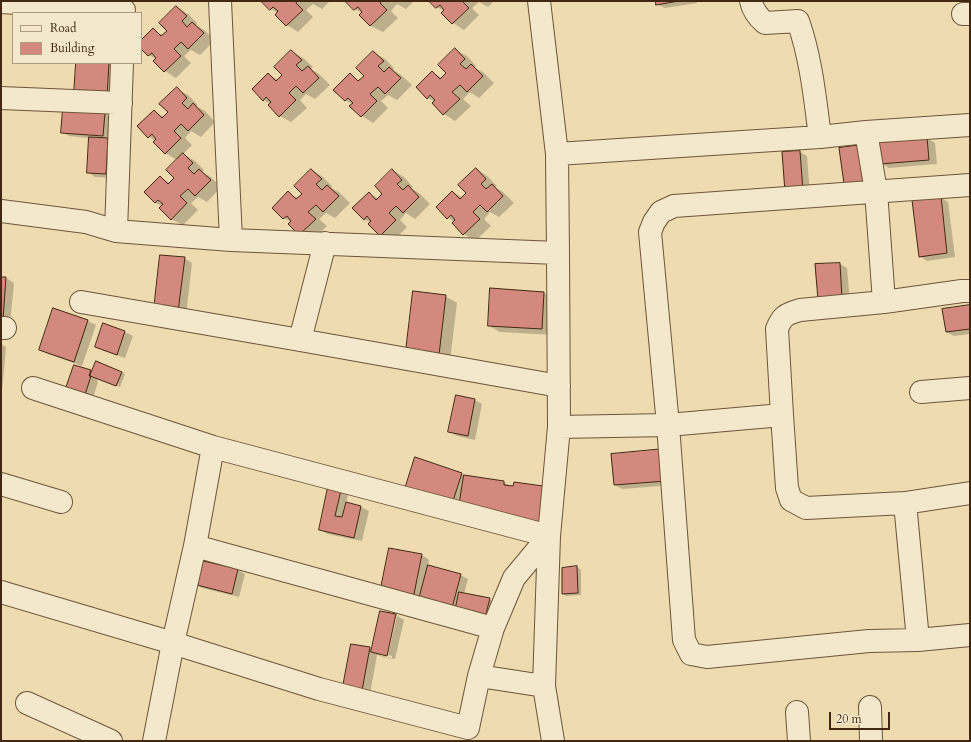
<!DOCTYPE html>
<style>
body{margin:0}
#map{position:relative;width:971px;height:742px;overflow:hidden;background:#eedbb0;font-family:Cardo,serif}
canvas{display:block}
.frame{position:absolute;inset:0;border:2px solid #422813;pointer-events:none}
.legend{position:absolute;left:12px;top:12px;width:130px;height:52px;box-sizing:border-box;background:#f4e8cc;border:1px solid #ad9b82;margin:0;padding:5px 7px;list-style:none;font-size:12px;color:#422813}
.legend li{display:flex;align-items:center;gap:8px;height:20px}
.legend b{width:20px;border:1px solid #ad9b82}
.scale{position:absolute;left:829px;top:712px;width:61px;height:18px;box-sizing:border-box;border:2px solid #422813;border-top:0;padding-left:5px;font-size:12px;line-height:14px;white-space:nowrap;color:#422813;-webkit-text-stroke:3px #f4e8cc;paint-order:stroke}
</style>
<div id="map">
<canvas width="971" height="742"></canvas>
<div class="frame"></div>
<ul class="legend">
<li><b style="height:5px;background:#f4e8cc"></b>Road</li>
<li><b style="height:11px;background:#d3897e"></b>Building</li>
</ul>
<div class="scale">20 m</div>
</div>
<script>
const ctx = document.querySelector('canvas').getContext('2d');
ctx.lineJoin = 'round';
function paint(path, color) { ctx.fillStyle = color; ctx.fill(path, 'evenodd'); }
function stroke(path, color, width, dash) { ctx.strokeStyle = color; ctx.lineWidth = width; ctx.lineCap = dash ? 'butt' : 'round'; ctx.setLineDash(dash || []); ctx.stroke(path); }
paint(new Path2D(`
 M262,1h68l-8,8 -9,-5 -7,6 7,7 -15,15 -11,-7 -11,-10 2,-2 -7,-4z
 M346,1h68l-8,8 -9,-5 -6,7 7,7 -15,14 -12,-6 -11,-11 2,-2 -7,-4z
 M430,1h64l-6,6 -9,-5 -7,6 7,7 -15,15 -11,-7 -11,-10 2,-2 -7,-4z
 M657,1h40v2l-32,5 -8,-4z
 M177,7l11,7 9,9 -1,2 8,5 11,10 -15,15 -9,-5 -7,6 7,7 -15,15 -11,-7 -11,-10 2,-2 -7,-4 -8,-7v-6l12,-12 10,5 5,-4z
 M455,50l12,6 9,10 -1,2 8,4 11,11 -15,15 -9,-6 -7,7 8,7 -16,15 -11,-7 -9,-12 -7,-4 4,-26 10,6 6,-5z
 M291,51l12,7 10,9 -2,2 8,5 11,11 -15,14 -9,-5 -6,6 7,8 -16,14 -11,-6 -10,-12 -6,-4 4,-26 10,6 6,-5z
 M373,52l12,7 9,9 -1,2 8,5 11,10 -15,15 -9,-5 -7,6 7,7 -15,15 -11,-7 -11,-10 1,-2 -7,-4 5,-25 10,6 5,-5z
 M77,63h33l7,4 -2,33z
 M177,89l11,6 10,10 -2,1 9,5 10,11 -14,15 -10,-6 -6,7 7,7 -9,9 12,7 9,9 -2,2 9,5 10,10 -14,15 -9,-5 -7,6 7,7 -15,15 -12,-6 -9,-13 -7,-3 -10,-11 15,-15 10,6 5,-5 2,-18 -12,-7 -9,-12 -7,-4 -11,-11 16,-15 10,6 5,-5z
 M105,114l7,4 2,60 -19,-1 -7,-5 1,-34 -20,-2 -7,-4z
 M927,138l8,5 2,21 -48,4 -8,-5z
 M800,152l7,4 3,39 -16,1z
 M476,169l11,7 10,10 -2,1 8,5 11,11 -15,14 -9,-5 -6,7 7,7 -16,15 -11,-7 -9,-12 -7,-4 5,-26 10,6 5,-5z
 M312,170l11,7 9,9 -1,2 8,4 11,11 -15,15 -9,-5 -7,6 8,7 -16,15 -20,-19 -7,-4 4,-25 11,6 5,-5z
 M392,170l12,7 9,10 -2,1 8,5 11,11 -15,15 -9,-6 -6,7 7,7 -15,15 -12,-7 -9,-12 -7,-4 5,-26 10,6 5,-5z
 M940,197l8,5 7,55 -28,4 -7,-5z
 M184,258l8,5 -6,53 -23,-3z
 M840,264l7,4 3,34 -24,2z
 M1,278h5l8,5 -4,41 -9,-1z
 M491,289l53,4 12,6 -2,36 -54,-3 -11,-6z
 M445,296l12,7 -7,58 -31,-4z
 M970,306v28l-16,2 -8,-4z
 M54,309l34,12 8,4 -14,41 -34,-12 -8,-4z
 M104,325l21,7 8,4 -8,22 -21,-7 -8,-4z
 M1,344l5,3 -4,45h-1z
 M74,366l18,6h30l3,2 -5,13 -23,-9v3l1,1 -7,22 -19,-6z
 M475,400l7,4 -7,36 -18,-4 -7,-4z
 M612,455l62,30 -52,4 -7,-4z
 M416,459l46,15 5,3 37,5 8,5h31l-83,21z
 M341,491l7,4 -2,8 15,4 8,4 -7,30 -35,-7 -7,-5z
 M422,555l7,5 -1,6 32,9 8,4 -4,15 25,5 8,5 -4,18 -104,-25z
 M577,567l4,3v25l-15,1 -3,-2z
 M238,570l7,4 -6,23 -37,-9 -8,-4z
 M380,612l16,3 8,5 -9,39 -7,-1v-1l4,1v-2l-4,-1 9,-39h-2l-16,37v2l7,2v1l-9,-3 -8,44 -18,-3 1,-51 18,3 2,2z`), '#0003');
const building = new Path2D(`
 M261,1h36l-1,2 7,7 -17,16 -11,-11 3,-4 -5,-4 -3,3z
 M345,1h37l-2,2 7,7 -17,16 -11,-11 3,-3 -4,-5 -4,3z
 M429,1h33l7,7 -17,16 -11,-11 3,-3 -4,-5 -4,3z
 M656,1h23l-23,4z
 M176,6l11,10 -5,5 5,6 5,-5 12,11 -16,16 -7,-7 -7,7 7,7 -17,16 -11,-11 3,-3 -4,-5 -4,3 -7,-7v-9l12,-12 8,8 6,-5 -8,-8z
 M455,48l10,11 -5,5 6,5 5,-5 12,12 -16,16 -7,-7 -8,7 8,7 -17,16 -11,-12 3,-3 -5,-5 -3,4 -11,-12 16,-16 8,8 6,-6 -8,-8z
 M291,50l11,10 -6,5 6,6 6,-5 11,12 -16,15 -7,-7 -7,7 7,7 -17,17 -11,-12 3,-3 -5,-5 -3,4 -11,-12 16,-16 8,8 6,-6 -8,-8z
 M373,51l11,10 -6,5 6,6 5,-5 12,11 -16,16 -7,-7 -8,7 7,7 -16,16 -12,-11 4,-3 -5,-5 -3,3 -12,-11 17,-17 8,8 6,-5 -8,-8z
 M76,63h33l-2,34 -33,-2z
 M177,87l10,11 -5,5 6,6 5,-6 11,12 -16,16 -7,-7 -7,7 7,7 -16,16 -12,-12 3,-3 -4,-5 -4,4 -11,-12 17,-16 8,8 6,-6 -9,-8z
 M63,109l42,4 -2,23 -42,-3z
 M89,137l19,1 -2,36 -19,-1z
 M927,137l2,23 -49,4 -2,-23z
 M861,145l7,42 -23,4 -6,-43z
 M800,151l3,40 -18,1 -3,-40z
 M183,153l10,10 -5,5 6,6 5,-5 12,11 -16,16 -7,-7 -8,7 7,7 -16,17 -12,-12 4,-4 -5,-4 -3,3 -11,-11 16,-16 8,8 6,-6 -8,-8z
 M476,168l10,11 -5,5 5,5 6,-5 11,12 -16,16 -7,-7 -7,7 7,7 -17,16 -11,-12 3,-3 -4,-5 -4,4 -11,-12 16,-16 8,8 6,-6 -8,-8z
 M311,169l11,10 -6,5 6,6 5,-5 12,11 -16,16 -7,-7 -8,7 8,7 -17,16 -11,-11 3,-3 -4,-5 -4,3 -11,-11 16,-17 8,8 6,-5 -8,-8z
 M392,169l10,11 -5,4 6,6 5,-5 11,12 -16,16 -7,-7 -7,7 7,7 -16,16 -12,-12 3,-3 -4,-5 -3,4 -12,-12 17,-16 7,8 6,-6 -7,-8z
 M941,196l6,57 -28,4 -7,-57z
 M160,255l25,2 -7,55 -24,-3z
 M840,263l2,35 -24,2 -3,-36z
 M1,277h5l-3,43h-2z
 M490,288l54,4 -2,37 -54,-3z
 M413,291l33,4 -7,60 -33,-4z
 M970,305v24l-24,3 -4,-23z
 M53,308l35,12 -14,42 -35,-12z
 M103,323l22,8 -8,24 -22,-8z
 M96,361l26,11 -6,14 -26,-10z
 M74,365l17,5 -2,6h2l-8,25 -19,-7z
 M456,395l19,4 -7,37 -20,-4z
 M664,449l2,32 -52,4 -3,-31z
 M415,457l47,16 -10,31 -47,-15z
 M464,475l40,6v4l9,1 1,-4 29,4 -4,39 -80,-18z
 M328,487l13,3 -6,26 7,1 4,-15 15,4 -7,32 -35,-8z
 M389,548l33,6 -9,45 -33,-6z
 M199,560l39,9 -6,25 -39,-10z
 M428,565l33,9 -10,38 -33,-9z
 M577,566l1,27 -16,1v-26z
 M459,592l31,6 -5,20 -30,-6z
 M380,611l16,3 -9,42 -16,-4z
 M351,644l19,3 -9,49 -19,-4z`);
paint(building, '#d3897e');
stroke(building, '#422813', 1);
const minor = new Path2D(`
 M220,1l11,239
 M539,1l18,153 1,99 1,174 -10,109 -5,150 9,55
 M751,1c2,10 7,16 14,22l33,-2c13,37 17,77 22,116
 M1,2l123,8
 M963,14h7
 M1,98l120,5
 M866,132l10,59 8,111
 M557,154l263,-17 46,-5 104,-7
 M970,185l-296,21 -13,6 -7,10 -4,10 18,193 16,215 7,14 16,3 162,-16 49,-1 52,-5
 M1,211l85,11 30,9 115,9 327,13
 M116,231l6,-168
 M81,302l219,38 259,46
 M1,328h4
 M300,340l25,-97
 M33,388l180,59 336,89 -35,42 -21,50 -14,48
 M921,392l49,-4
 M782,415l-5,-86c5,-13 9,-15 23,-19l84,-8 78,-11h8
 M559,427l109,-2 114,-10 5,73 4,12 15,8 99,-5 65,-10
 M1,484l60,18
 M905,503l13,137
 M195,546l298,82
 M1,592l172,51 146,46 149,39 11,-52 65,10
 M27,703l84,38
 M870,707l1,34
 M797,712l2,29
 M154,741l19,-98 22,-97 18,-99`);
stroke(minor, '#6d553a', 24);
stroke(minor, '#f4e8cc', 22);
</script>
